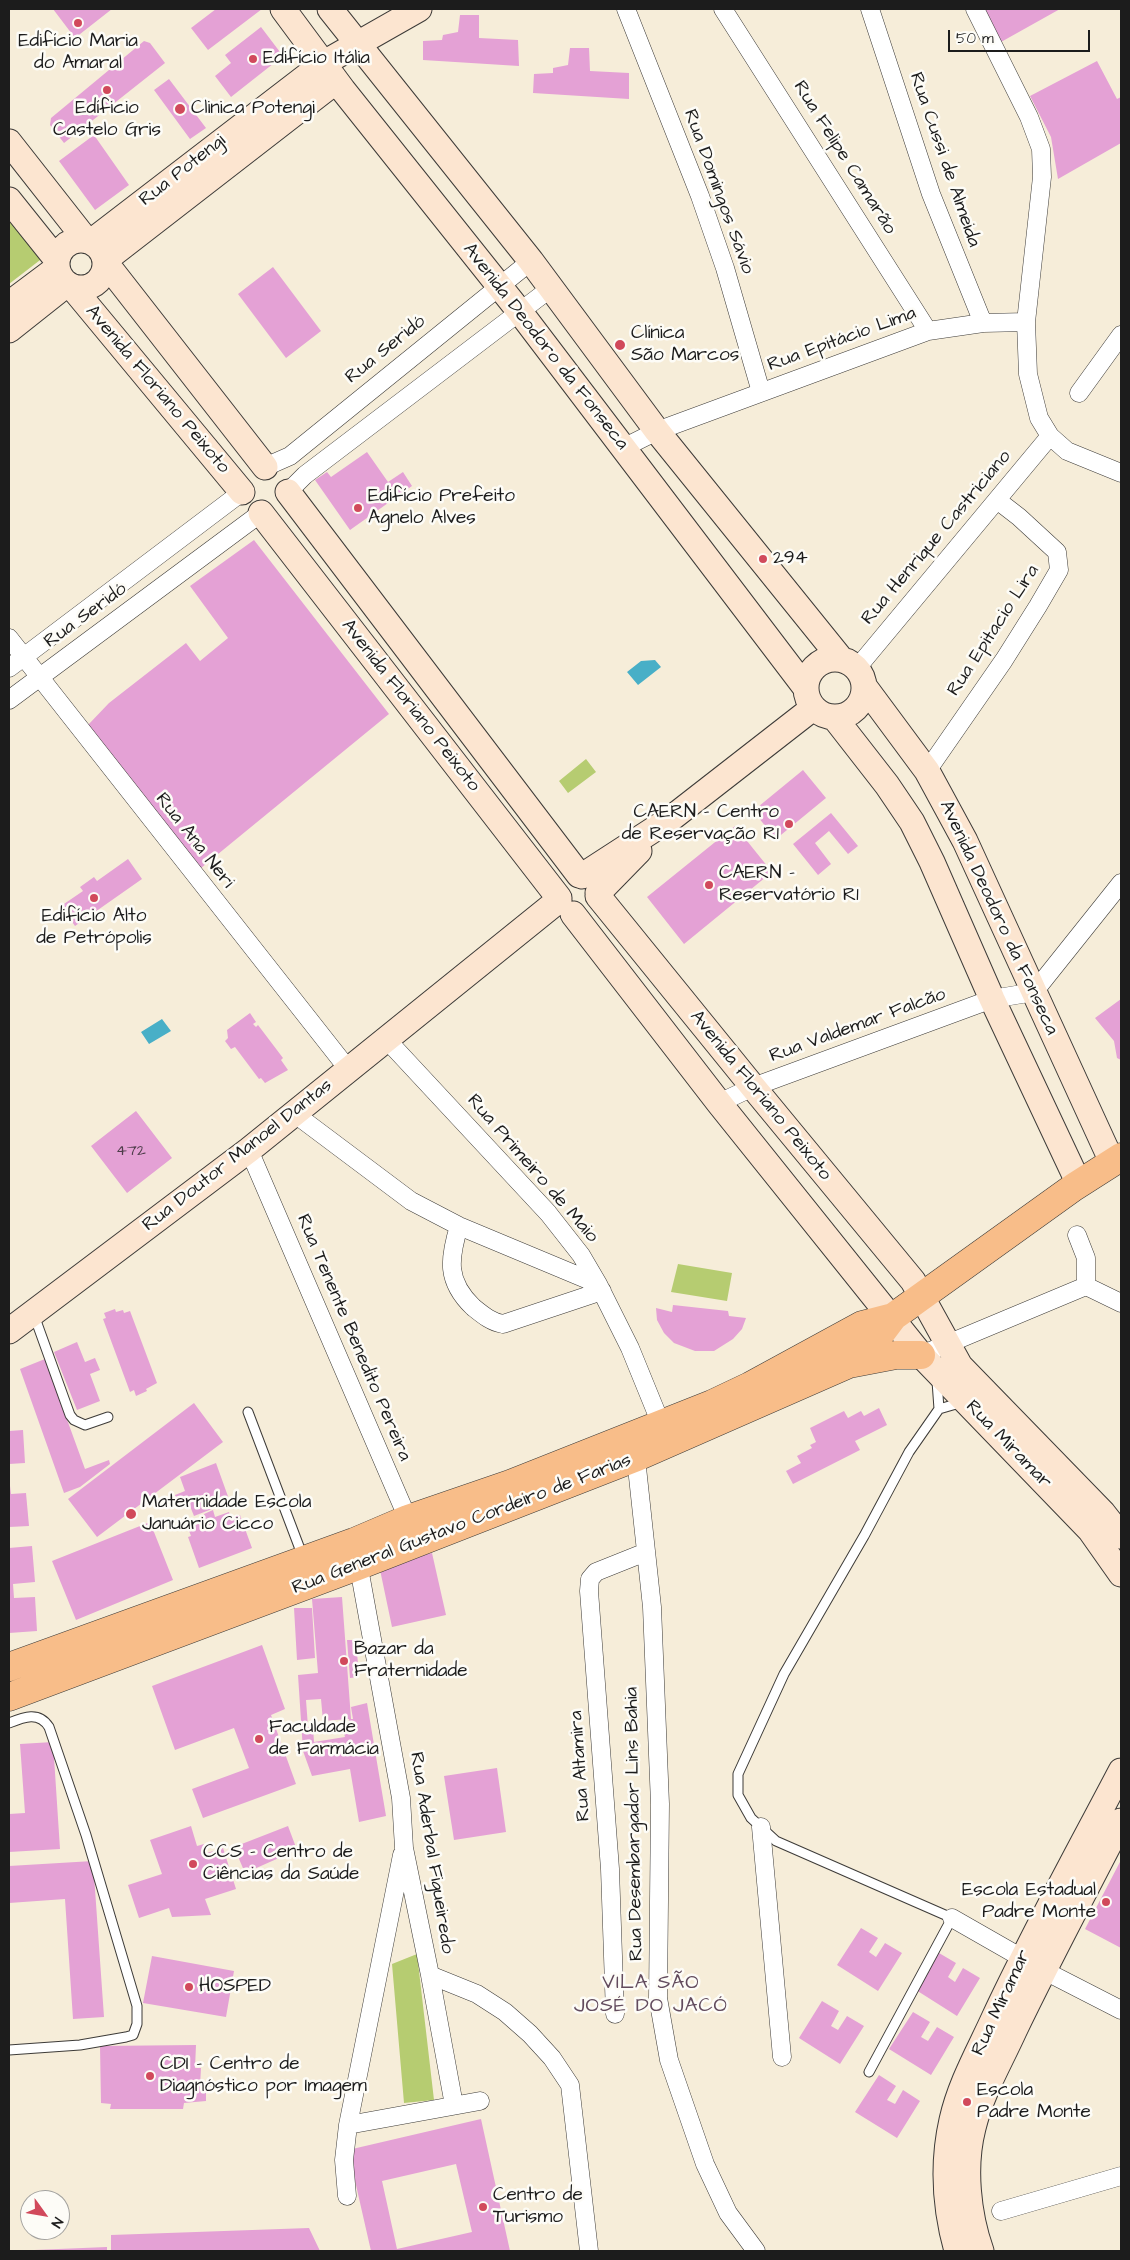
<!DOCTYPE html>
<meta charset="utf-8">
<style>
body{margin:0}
#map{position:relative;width:1130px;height:2260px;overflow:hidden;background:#f6edd9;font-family:"Architects Daughter",sans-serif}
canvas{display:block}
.frame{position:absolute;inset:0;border:10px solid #1c1c1c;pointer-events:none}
.north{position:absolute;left:20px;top:2190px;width:50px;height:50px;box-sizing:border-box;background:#fdfcf7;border:1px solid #a3a29f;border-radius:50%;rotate:122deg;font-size:14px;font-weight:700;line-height:20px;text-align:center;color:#1c1c1c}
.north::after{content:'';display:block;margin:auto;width:18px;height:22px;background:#d1495b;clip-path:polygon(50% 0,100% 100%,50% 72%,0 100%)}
.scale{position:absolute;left:948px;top:30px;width:142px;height:22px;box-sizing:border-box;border:2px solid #1c1c1c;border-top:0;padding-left:6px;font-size:15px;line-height:18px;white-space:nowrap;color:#1c1c1c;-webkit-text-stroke:4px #fdfcf7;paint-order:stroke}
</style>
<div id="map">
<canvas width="1130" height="2260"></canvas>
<div class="frame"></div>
<div class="north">N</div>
<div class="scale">50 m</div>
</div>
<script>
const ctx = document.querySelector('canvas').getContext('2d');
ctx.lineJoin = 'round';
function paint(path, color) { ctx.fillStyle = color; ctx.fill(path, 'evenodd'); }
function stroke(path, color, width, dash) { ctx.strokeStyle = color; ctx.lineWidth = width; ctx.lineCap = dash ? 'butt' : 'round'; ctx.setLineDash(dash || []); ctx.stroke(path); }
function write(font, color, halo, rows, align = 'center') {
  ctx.font = font + ' "Architects Daughter",sans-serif'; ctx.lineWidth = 5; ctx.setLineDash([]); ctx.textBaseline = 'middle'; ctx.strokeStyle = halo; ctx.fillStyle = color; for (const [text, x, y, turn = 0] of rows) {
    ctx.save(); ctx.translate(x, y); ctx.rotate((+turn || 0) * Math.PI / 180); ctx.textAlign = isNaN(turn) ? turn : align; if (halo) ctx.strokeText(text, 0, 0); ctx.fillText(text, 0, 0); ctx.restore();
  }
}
paint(new Path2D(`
 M9,213l35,44 -35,27z
 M586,759l10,13 -28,21 -9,-12z
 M678,1264l54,9 -5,28 -56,-9z
 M417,1954l17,146 -30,3 -12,-139z`), '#b6cc71');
paint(new Path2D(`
 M655,660l6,7 -23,18 -11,-13 14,-11z
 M162,1019l9,12 -22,13 -8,-12z`), '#48afc7');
paint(new Path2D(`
 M53,9h59l-37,29z
 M216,9h46l-54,41 -17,-22z
 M985,9h75l-59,33z
 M460,15h19v23l39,2 1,26 -96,-6v-19l19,-1 1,-5 15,-3z
 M261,27l22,29 -52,41 -16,-21 16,-13 -6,-8z
 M144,41l6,2 15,20 -101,80 -14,-18 1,-7z
 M570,48h19l1,23 39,2v26l-96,-6 1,-19 19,-1v-5l15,-3z
 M1097,61l20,38 4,-2v46l-63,36 -7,-42 -21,-41z
 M169,79l37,49 -16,11 -36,-49z
 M94,135l35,50 -34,25 -36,-49z
 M273,267l48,64 -35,27 -48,-64z
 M367,452l21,30 15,-10 9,14 -62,44 -35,-50 12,-8 4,5z
 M254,540l135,174 -188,154 -113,-143 21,-22 77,-60 14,18 28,-23 -38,-52z
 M803,770l23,28 -50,41 -23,-28z
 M831,813l27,33 -10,8 -19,-23 -14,12 16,21 -13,11 -25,-31z
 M735,826l37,46 -88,72 -37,-47z
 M128,859l14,20 -67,47 -14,-20 22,-15 -3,-4 14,-10 3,4z
 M1121,999v61l-4,-2 -3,-17 -19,-23z
 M250,1013l6,9 -3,2 3,3 2,-2 25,33 -2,2 7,10 -23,13 -4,-5 -2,1 -24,-32 -4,2 -6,-8 3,-3 -1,-8z
 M136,1111l36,47 -45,35 -36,-47z
 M673,1305l55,6 1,5 17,2 -4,11 -9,10 -19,12h-19l-21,-8 -10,-10 -7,-13 -1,-12 16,4z
 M115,1309l1,3 7,-2 1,3 6,-2 27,72 -11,6 1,2 -11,5 -2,-6 -4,2 -27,-73 3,-1 -2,-5z
 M77,1342l8,20 10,-4 5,12 -10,4 10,27 -23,9 -23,-58z
 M45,1359l40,110 24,-9 1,4 -30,23 -16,6 -44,-124z
 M194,1403l29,39 -126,95 -29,-38z
 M879,1408l8,17 -32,16 5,9 -67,34 -7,-13 15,-8 -4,-7 15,-8 -2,-3 6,-3 -6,-14 34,-17 4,7 13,-7 3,5z
 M23,1430l2,33 -16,1v-33z
 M216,1463l14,39 -36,14 -6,-15 -10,3 -3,-9 10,-4 -5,-14z
 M10,1486l1,8 15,-1 3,33 -20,1z
 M213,1510l2,7 14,-5 2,6 9,-3 12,33 -53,20 -11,-31 3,-1 -3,-8 18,-7 -2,-7z
 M150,1522l23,58 -97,40 -24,-59z
 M32,1546l3,36 -22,2 1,14 21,-1 2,34 -28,2v-85z
 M432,1553l14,62 -54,12 -13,-62z
 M342,1597l9,122h2l-2,-12 16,-4 19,113 -27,6 -9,-53 -38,7 -9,-25 -5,-76 20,-2 -6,-74zM321,1699l2,22 26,-2 1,8 -7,2 2,8 -31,5 -1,-15h-5l-2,-27z
 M294,1608h18l3,50 -18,2z
 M347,1640h9l3,37 -9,1z
 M262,1645l23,64 -14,6 25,69 -93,34 -11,-29 57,-21 -15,-40 -59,22 -23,-64z
 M53,1742l7,107 -51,3v-38l16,-1 -5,-69z
 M497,1768l9,64 -52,8 -10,-64z
 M191,1826l6,20 7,-2 3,9 16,-5 13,41 -31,10 6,16 -39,2 -3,-9 -30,10 -11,-33 34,-11 -12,-34z
 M288,1826l9,24 -52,23 -11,-26z
 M1121,1860v88l-36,-19z
 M93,1861l11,156 -31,2 -8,-120 -56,4v-37z
 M861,1928l17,10 -9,14 7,5 9,-14 17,10 -24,38 -41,-26z
 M939,1953l17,10 -8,14 7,5 8,-14 17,10 -23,38 -41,-26z
 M152,1956l82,15 -8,46 -83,-14z
 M822,2001l17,10 -8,15 7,4 9,-14 17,10 -24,38 -41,-26z
 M913,2012l17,10 -9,15 7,4 9,-14 17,10 -23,38 -42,-26z
 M196,2045l-1,23h6l-1,18 6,-1v16l-22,2 -1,6h-73l1,-5 -10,-1 -1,-57z
 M879,2075l17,11 -9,14 8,4 8,-14 17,11 -23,37 -42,-26z
 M481,2119l29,132h-139l-23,-101zM456,2164l16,68 -75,17 -15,-68z
 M309,2228l11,23h-209v-16z
 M107,2247v4h-73v-1z`), '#e4a1d5');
const lane = new Path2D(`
 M34,1315l36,100 4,5 11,5 23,-8
 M937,1381l2,28
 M248,1412l55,145
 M9,1723c15,-6 30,-12 40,4l37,108 51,171v18l-4,11 -7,2 -46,8 -71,5
 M869,2072l83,-154 -176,-77 -25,-23 -13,-23v-21l46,-100 80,-138 45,-84 30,-43 24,-7`);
const street = new Path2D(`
 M626,9l74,187 25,72 36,124
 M723,9l205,322
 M870,9l61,185 52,129
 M975,9l54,108 12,32 1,28 -16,145 2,52 11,44 11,18 17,15 54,22
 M1079,393l42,-58
 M623,448l34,-17 271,-100 55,-8 43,-1
 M265,467l25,-11 241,-195
 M288,492l17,-17 246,-187
 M9,638l339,431
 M9,668l233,-176
 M857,668l193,-232
 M9,700l252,-187
 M927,771l77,-111 34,-54 21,-36 -2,-18 -38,-35 -22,-17
 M387,1040l161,173 33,42 17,29 32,64 31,76
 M719,1103l34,-16 239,-88 42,-7 87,-109
 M295,1114l116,87 48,25 139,58
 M249,1150l159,369 1,10
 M459,1226c-10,33 -13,55 14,81 10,8 18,15 30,17l99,-33
 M1077,1235l9,23v28l35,17
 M921,1355l165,-69
 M635,1449l17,158 8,197 -2,194 11,62 36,104 23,49 28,38
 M357,1557l44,241 3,50 26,127 47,19 28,18 25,22 22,24 18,27 19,166
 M761,1827l21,230
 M952,1918l91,52 78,40
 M430,1975l24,130
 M615,2014l-5,-145 -21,-278 1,-12 6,-7 50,-20
 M348,2125l132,-24
 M347,2196l-3,-36 4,-35 54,-270
 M1001,2211l120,-35`);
const secondary = new Path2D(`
 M283,9l60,81 177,222 285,375
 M330,9l201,252 126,170 184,228
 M9,142l77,98
 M9,200l48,60
 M57 264a24 24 0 1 1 48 0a24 24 0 1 1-48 0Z
 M91,242l233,-179 95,-54
 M105,260l231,-179
 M105,262l160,205
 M72,287l170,205
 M9,304l48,-36
 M9,330l58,-46
 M288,492l291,383
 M261,513l298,385
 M806 688a29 29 0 1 1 58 0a29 29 0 1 1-58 0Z
 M864,686l63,85 38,70 147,321
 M834,717l53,68 25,37 20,40 60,137 87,185
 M582,876l91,-59 140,-109
 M598,893l41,-42
 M598,896l155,191 160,194 47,85 143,147 18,23
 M573,914l146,189 202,252 169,175 31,44
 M9,1331l240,-181 310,-250
 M957,2251c-12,-43 -15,-87 -5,-131 8,-36 27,-69 42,-102 39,-84 84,-165 127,-247
 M981,2251c-13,-37 -18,-84 -8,-123 8,-34 27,-66 41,-97 34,-71 71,-140 107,-210`);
const primary = new Path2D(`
 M849,1364l47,-9h25
 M9,1667l345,-125 54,-23 102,-35 202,-80 38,-18 112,-61 31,-8 181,-130 47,-30
 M9,1697l349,-131 279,-109 212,-93 26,-23 18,-24`);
stroke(lane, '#3d3b38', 11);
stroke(street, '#3d3b38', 19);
stroke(secondary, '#3d3b38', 27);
stroke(primary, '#3d3b38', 29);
stroke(lane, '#fff', 9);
stroke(street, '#fff', 18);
stroke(secondary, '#fce5d0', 25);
stroke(primary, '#f8bd89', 28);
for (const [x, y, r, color] of [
 [78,23,5,"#d1495b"],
 [253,59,5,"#d1495b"],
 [107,90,5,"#d1495b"],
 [180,109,6,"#d1495b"],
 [620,345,6,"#d1495b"],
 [358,508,5,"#d1495b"],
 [763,559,5,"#d1495b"],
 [789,824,5,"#d1495b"],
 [709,885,5,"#d1495b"],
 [94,898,5,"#d1495b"],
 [131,1514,6,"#d1495b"],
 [344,1661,5,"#d1495b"],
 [259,1739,5,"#d1495b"],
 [193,1864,5,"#d1495b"],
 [1106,1902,5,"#d1495b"],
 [189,1987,5,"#d1495b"],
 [150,2076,5,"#d1495b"],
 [967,2102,5,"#d1495b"],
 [483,2207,5,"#d1495b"]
]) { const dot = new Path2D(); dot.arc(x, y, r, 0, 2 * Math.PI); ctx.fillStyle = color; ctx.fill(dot); stroke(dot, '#fdfcf7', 2); }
write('16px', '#4e3d4a', null, [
 ["472",131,1152]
]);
write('19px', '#1c1c1c', '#fdfcf7', [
 ["Edifício Maria",78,42,"center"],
 ["do Amaral",78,64,"center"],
 ["Edifício Itália",263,59],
 ["Edíficio",107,109,"center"],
 ["Castelo Gris",107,131,"center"],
 ["Clinica Potengi",191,109],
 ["Clínica",631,334],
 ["São Marcos",631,356],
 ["Edifício Prefeito",368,497],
 ["Agnelo Alves",368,519],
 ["294",773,559],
 ["CAERN - Centro",779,813,"right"],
 ["de Reservação R1",779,835,"right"],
 ["CAERN -",719,874],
 ["Reservatório R1",719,896],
 ["Edifício Alto",94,917,"center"],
 ["de Petrópolis",94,939,"center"],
 ["Maternidade Escola",142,1503],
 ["Januário Cicco",142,1525],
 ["Bazar da",354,1650],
 ["Fraternidade",354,1672],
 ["Faculdade",269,1728],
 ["de Farmácia",269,1750],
 ["CCS - Centro de",203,1853],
 ["Ciências da Saúde",203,1875],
 ["Escola Estadual",1096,1891,"right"],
 ["Padre Monte",1096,1913,"right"],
 ["HOSPED",199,1987],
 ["CDI - Centro de",160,2065],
 ["Diagnóstico por Imagem",160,2087],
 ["Escola",977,2091],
 ["Padre Monte",977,2113],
 ["Centro de",493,2196],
 ["Turismo",493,2218]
], 'left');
write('19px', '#1c1c1c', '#fdfcf7', [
 ["Rua Felipe Camarão",844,158,58],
 ["Rua Cussi de Almeida",944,160,71],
 ["Rua Potengi",183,171,-38],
 ["Rua Domingos Sávio",718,192,70],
 ["Rua Epitácio Lima",842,340,-20],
 ["Avenida Deodoro da Fonseca",545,347,52],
 ["Rua Seridó",386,350,-39],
 ["Avenida Floriano Peixoto",157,390,50],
 ["Rua Henrique Castriciano",937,538,-50],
 ["Rua Seridó",86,616,-36],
 ["Rua Epitacio Lira",994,631,-57],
 ["Avenida Floriano Peixoto",410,706,52],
 ["Rua Ana Neri",194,841,52],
 ["Avenida Deodoro da Fonseca",998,918,65],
 ["Rua Valdemar Falcão",858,1026,-20],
 ["Avenida Floriano Peixoto",760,1096,51],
 ["Rua Doutor Manoel Dantas",238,1156,-38],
 ["Rua Primeiro de Maio",532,1169,49],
 ["Rua Tenente Benedito Pereira",353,1338,67],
 ["Rua Miramar",1008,1445,46],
 ["Rua General Gustavo Cordeiro de Farias",462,1525,-21],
 ["Rua Altamira",581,1766,-94],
 ["Rua Desembargador Lins Bahia",635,1824,-91],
 ["Rua Aderbal Figueiredo",431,1853,81],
 ["Rua Miramar",1002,2003,-65]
]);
ctx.letterSpacing = '1px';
write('20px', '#624b5d', '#fdfcf7', [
 ["VILA SÃO",651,1984],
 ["JOSÉ DO JACÓ",651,2007]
]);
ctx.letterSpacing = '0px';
</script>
